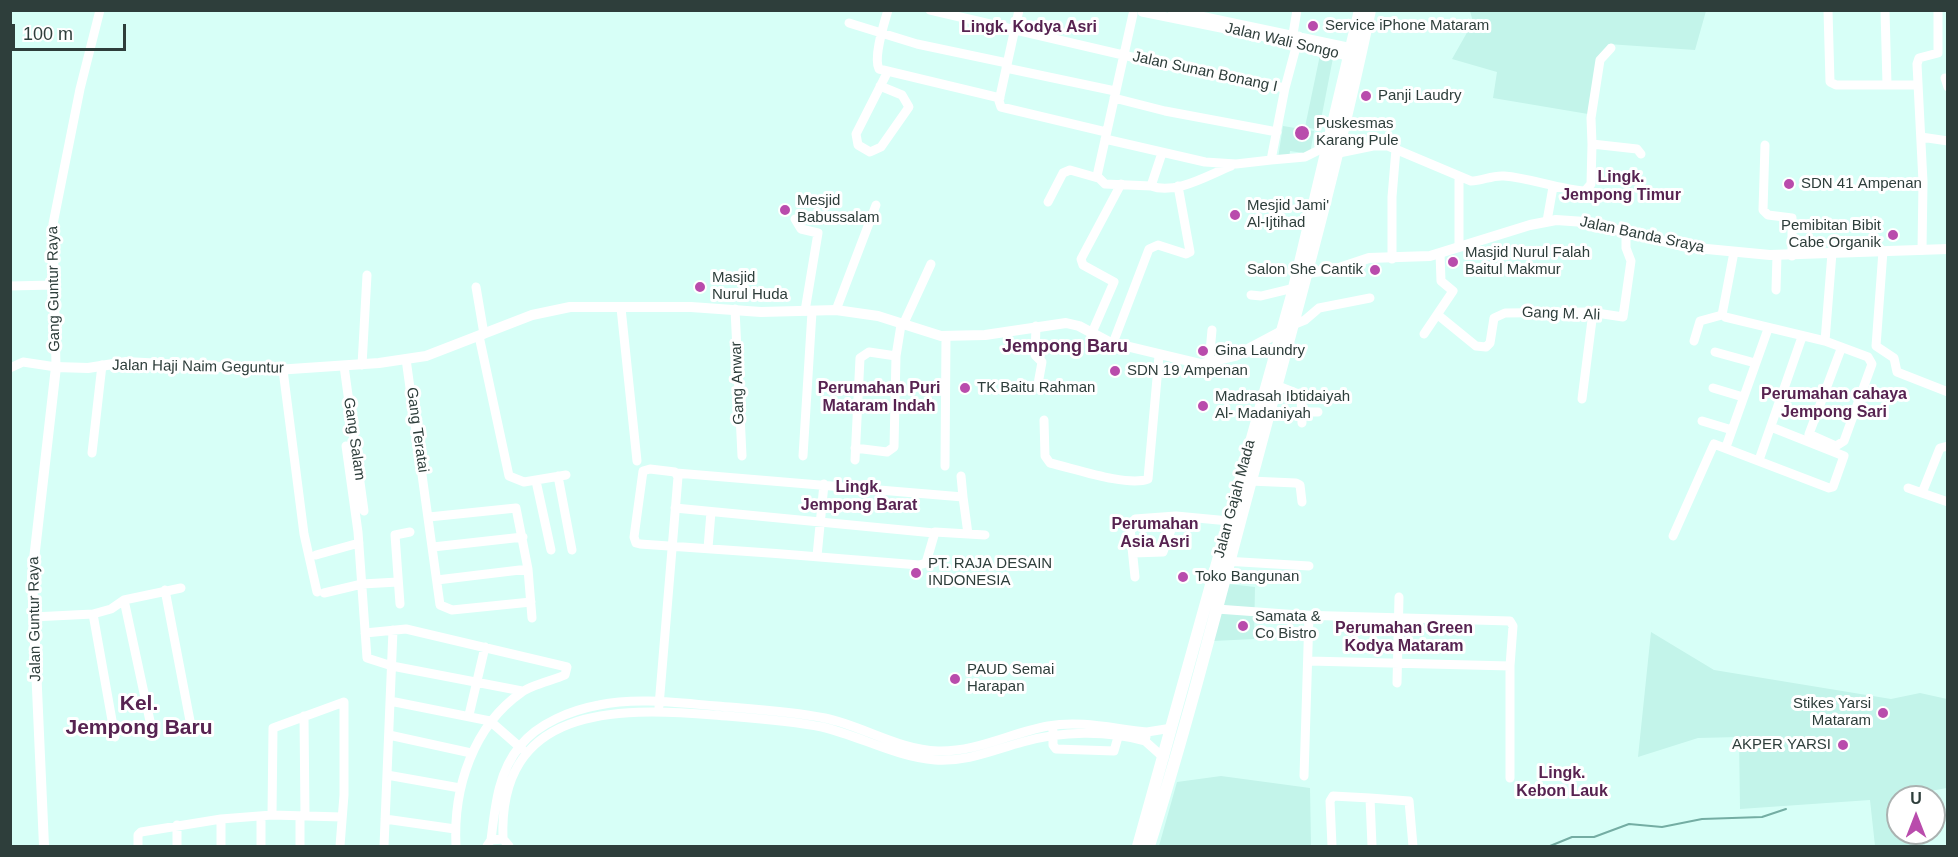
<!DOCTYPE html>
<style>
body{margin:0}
#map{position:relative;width:1958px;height:857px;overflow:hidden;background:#d7fff7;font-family:Arial,sans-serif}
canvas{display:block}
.frame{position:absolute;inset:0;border:12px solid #2e3e3b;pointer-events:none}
.north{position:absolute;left:1886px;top:785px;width:60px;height:60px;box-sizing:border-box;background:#fff;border:2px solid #abb2b1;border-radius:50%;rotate:0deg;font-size:16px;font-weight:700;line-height:24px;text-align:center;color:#2e3e3b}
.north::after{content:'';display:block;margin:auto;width:21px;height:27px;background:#b94cac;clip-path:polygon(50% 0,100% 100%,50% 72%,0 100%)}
.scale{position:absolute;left:12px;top:24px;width:114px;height:27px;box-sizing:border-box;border:3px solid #2e3e3b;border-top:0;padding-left:8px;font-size:18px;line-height:21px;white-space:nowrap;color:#2e3e3b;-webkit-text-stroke:4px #fff;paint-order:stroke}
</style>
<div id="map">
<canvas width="1958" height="857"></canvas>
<div class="frame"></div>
<div class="north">U</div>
<div class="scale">100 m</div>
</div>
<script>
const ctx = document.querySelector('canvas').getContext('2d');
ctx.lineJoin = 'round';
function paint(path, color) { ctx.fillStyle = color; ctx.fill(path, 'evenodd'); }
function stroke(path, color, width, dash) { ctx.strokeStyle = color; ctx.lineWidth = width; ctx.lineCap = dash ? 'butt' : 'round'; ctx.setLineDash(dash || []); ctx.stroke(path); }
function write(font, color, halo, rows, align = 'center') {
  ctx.font = font + ' Arial,sans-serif'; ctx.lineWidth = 6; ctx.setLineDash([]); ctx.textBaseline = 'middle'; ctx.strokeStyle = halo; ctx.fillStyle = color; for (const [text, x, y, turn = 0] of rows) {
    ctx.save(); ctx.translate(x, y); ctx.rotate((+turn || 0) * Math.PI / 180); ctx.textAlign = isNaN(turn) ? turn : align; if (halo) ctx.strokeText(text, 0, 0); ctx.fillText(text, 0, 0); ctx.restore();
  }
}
paint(new Path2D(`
 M1470,11h236l-11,39 -87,-6 -20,70 -95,-16 4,-26 -45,-13 21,-37z
 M1320,55l13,3 -14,72 -14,-3z
 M1283,126l31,5 -4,23 -20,-3 -1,8 -11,-1z
 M1229,584l26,3 -1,52 -41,2z
 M1651,632l63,38 177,29 29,-6 27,6v89l-34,6 1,3h-16v36h24l3,13h-50l-5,-46 -130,9 -1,-72 -41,1 -60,19z
 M1221,776l89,12 1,58h-152l18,-64z`), '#c3f4ea');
stroke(new Path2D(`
 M1550,846l22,-9h22l35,-13 33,3 40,-8 60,-2 24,-8`), '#74ada3', 2);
stroke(new Path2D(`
 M888,10c-4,14 -15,47 -9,59l121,29
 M930,10l236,55 119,23
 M1019,10l-20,91 2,6 105,25
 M1172,10l180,38
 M1828,10l2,72 6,3h82
 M1885,10l2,75
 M1142,12l153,31 55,14
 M1133,14l-36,162 8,8 46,2 11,-33
 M849,23l68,21 90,19
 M1293,34l4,-24
 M1006,68l109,23
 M1945,78l3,9
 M880,86l22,9 7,12 -28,40 -11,5 -12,-7 -2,-11 31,-61
 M1114,98l51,13 112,21
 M1921,137l27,4
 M1105,139l100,23 31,2 35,-4 14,-72 14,-52
 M1592,144l-1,-26 9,-58 11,-12
 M1765,145l-2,65 5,5 24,3v38
 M1339,153l34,-7h15l83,35c11,0 21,-6 33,-5 27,2 53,13 81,15l6,-7 1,-40 45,5 4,5
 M1271,160l34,-3 24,-12
 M1459,177v68
 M1151,186c25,9 57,-11 80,-20
 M1048,202l15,-29 7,-3 28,8
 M795,219l6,10 17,4 -13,78
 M1547,221l6,-34
 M1922,250l1,-68 -6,-118 2,-6 19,-5v-43
 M1883,251l-7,95 18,12 3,14 51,20
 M1832,253l-7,88 43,16 4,7 -28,77 -8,5 -27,-12 32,-85
 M1392,259v-62l4,-48
 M10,286l43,-1
 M476,287l8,47
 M1776,290l1,-35
 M1251,295l10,1 33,-8
 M621,308l16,153
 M735,309l7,147
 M836,310l40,-105
 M1438,315l38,31 10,1 4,-4 4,-25 11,-5 85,-1 33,5 8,-56 -5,-13v-17
 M1725,317l100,24
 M1295,324l10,-4 14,-12 51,-10
 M903,325l28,-61
 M1036,326l-1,29 7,7 -4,22
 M1424,334l29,-43 -12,-10 -1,-28
 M1091,335l23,-53 -31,-17 -2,-6 40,-75
 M479,336l30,140 15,6 42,-7
 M1694,341l6,-20 22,-6 12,-63
 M1113,343l36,-94 9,-4 28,9 4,-2 -12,-66
 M1715,352l40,11
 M406,359l34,246 12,5 79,-8
 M1209,363l3,-33
 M362,365l5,-90
 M344,366l20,145
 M10,368l13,-6 33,5 -3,-143 27,-135 20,-79
 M283,370l21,164 13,58
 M1278,386l23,9 1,28
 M1713,388l30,9
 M1582,399l11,-87
 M1302,412h16
 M1044,420l1,36 5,7c23,5 77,24 98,16l11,-123
 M1702,421l30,9
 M346,446l12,86 9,126 25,8 130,25
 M1948,446l-8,2 -18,45 26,9
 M1726,447l42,-118
 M855,448l32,4 7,-5 2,-91 5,-31
 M92,453l10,-88
 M803,456l9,-144
 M855,460l5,-102 9,-6 27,4
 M1759,460l43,-123
 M945,466l1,-130
 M676,473l287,24 5,37
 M558,476l14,74
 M961,476l2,21
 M536,481l15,69
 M1250,481l46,2 4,2 2,17
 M1908,488l14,5
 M675,508l259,25
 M429,517l87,-9 12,61 4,49
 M1673,536l41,-92 115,44 4,-1 11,-31 -73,-29
 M433,547l90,-10
 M708,548l3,-36
 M1133,553l30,-1 13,-36
 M316,555l43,-12
 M817,556l7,-72
 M1224,561l85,5
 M1135,577l-5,-49 5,-9 41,-3 53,5
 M437,580l91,-11
 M165,590l26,136
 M324,593l38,-9 36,-2
 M124,600l29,135
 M400,604l-5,-69 15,-3
 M1217,609l82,6 211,6 3,5 -3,40v112
 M93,614l18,-5 13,-9 57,-12
 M33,617l60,-3 22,123
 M365,633l41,-4 161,38 -2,8c-11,5 -34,10 -43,17 -49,34 -69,96 -66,154
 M1309,661l201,5
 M1397,683l2,-86
 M390,701l100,20 32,28
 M659,706l19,-229 -3,-5 -25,-3 -7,2 -9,66 2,6 4,1c93,6 186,13 279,21l7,-2 9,-31 50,3
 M469,715l16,-68
 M304,716l1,99
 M1053,731v14l3,4 58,2 4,-14
 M389,735l82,18
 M1164,758l-19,-17 2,-9 25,-4
 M387,775l73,13
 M1304,776l5,-160
 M1370,798l39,3 4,45
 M272,815l1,-87 71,-26v93l-4,51
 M385,819l70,10
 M177,825v21
 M503,839c-5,-133 112,-132 211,-124 36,3 73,5 108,12 38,9 74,30 113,33 33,2 58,-10 88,-18 38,-11 84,-12 122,-1
 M491,840c4,-33 7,-68 29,-94 18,-23 52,-36 79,-41 38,-8 80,-2 118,1 36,3 73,5 108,12 38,8 74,32 113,33 39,1 72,-18 110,-25 34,-6 66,3 99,6
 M138,846v-11l3,-3 80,-13
 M221,846v-27l51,-4 70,2
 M261,846v-30
 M300,846v-30
 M384,846l9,-216
 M487,846l4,-6 12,-1 6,7
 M1332,846l-2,-45 3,-5 37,2 2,48`), '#fff', 9);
stroke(new Path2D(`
 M1308,273l28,-4 33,-11 61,-2 100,-31 26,-5 29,2 101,25 84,8 178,-6
 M44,846l-12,-269 24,-210 32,1 38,-6 150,8 103,-7 47,-7 106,-41 38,-8h121l70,5 75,-2 42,6 63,20 44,-1 81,-12 13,3 30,16 92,22 34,-8 47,-25`), '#fff', 10);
stroke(new Path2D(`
 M1138,846l156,-558 66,-278
 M1149,846c40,-126 72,-255 107,-384 40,-150 82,-299 114,-452`), '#fff', 12);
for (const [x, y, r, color] of [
 [1313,26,6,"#b94cac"],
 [1366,96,6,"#b94cac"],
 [1302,133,8,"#b94cac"],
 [1789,184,6,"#b94cac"],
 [785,210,6,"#b94cac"],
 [1235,215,6,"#b94cac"],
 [1893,235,6,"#b94cac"],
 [1453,262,6,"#b94cac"],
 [1375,270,6,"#b94cac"],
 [700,287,6,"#b94cac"],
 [1203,351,6,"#b94cac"],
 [1115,371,6,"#b94cac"],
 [965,388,6,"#b94cac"],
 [1203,406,6,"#b94cac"],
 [916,573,6,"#b94cac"],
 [1183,577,6,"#b94cac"],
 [1243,626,6,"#b94cac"],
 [955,679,6,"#b94cac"],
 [1883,713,6,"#b94cac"],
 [1843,745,6,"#b94cac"]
]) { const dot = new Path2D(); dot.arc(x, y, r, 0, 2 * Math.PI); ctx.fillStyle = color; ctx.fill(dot); stroke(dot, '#fff', 2); }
write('15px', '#2e3e3b', '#fff', [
 ["Service iPhone Mataram",1325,26],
 ["Panji Laudry",1378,96],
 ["Puskesmas",1316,124],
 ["Karang Pule",1316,141],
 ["SDN 41 Ampenan",1801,184],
 ["Mesjid",797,201],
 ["Babussalam",797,218],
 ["Mesjid Jami'",1247,206],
 ["Al-Ijtihad",1247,223],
 ["Pemibitan Bibit",1881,226,"right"],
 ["Cabe Organik",1881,243,"right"],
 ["Masjid Nurul Falah",1465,253],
 ["Baitul Makmur",1465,270],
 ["Salon She Cantik",1363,270,"right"],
 ["Masjid",712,278],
 ["Nurul Huda",712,295],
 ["Gina Laundry",1215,351],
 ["SDN 19 Ampenan",1127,371],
 ["TK Baitu Rahman",977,388],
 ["Madrasah Ibtidaiyah",1215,397],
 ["Al- Madaniyah",1215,414],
 ["PT. RAJA DESAIN",928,564],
 ["INDONESIA",928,581],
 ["Toko Bangunan",1195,577],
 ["Samata &",1255,617],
 ["Co Bistro",1255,634],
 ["PAUD Semai",967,670],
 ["Harapan",967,687],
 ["Stikes Yarsi",1871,704,"right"],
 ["Mataram",1871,721,"right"],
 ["AKPER YARSI",1831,745,"right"]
], 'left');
write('15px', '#2e3e3b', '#fff', [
 ["Jalan Wali Songo",1282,41,13],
 ["Jalan Sunan Bonang I",1205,72,12],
 ["Jalan Banda Sraya",1642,235,12],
 ["Gang Guntur Raya",54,289,-91],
 ["Gang M. Ali",1561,314,2],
 ["Jalan Haji Naim Geguntur",198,367,1],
 ["Gang Anwar",738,383,-92],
 ["Gang Teratai",417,430,82],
 ["Gang Salam",354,439,82],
 ["Jalan Gajah Mada",1235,499,-75],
 ["Jalan Guntur Raya",35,619,-91]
]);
write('bold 16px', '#572351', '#fff', [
 ["Lingk. Kodya Asri",1029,28],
 ["Lingk.",1621,178],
 ["Jempong Timur",1621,196],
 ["Perumahan Puri",879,389],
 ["Mataram Indah",879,407],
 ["Perumahan cahaya",1834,395],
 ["Jempong Sari",1834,413],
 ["Lingk.",859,488],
 ["Jempong Barat",859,506],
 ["Perumahan",1155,525],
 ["Asia Asri",1155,543],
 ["Perumahan Green",1404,629],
 ["Kodya Mataram",1404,647],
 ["Lingk.",1562,774],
 ["Kebon Lauk",1562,792]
]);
write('bold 18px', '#572351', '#fff', [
 ["Jempong Baru",1065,347]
]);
write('bold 21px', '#572351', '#fff', [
 ["Kel.",139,704],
 ["Jempong Baru",139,728]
]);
</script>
